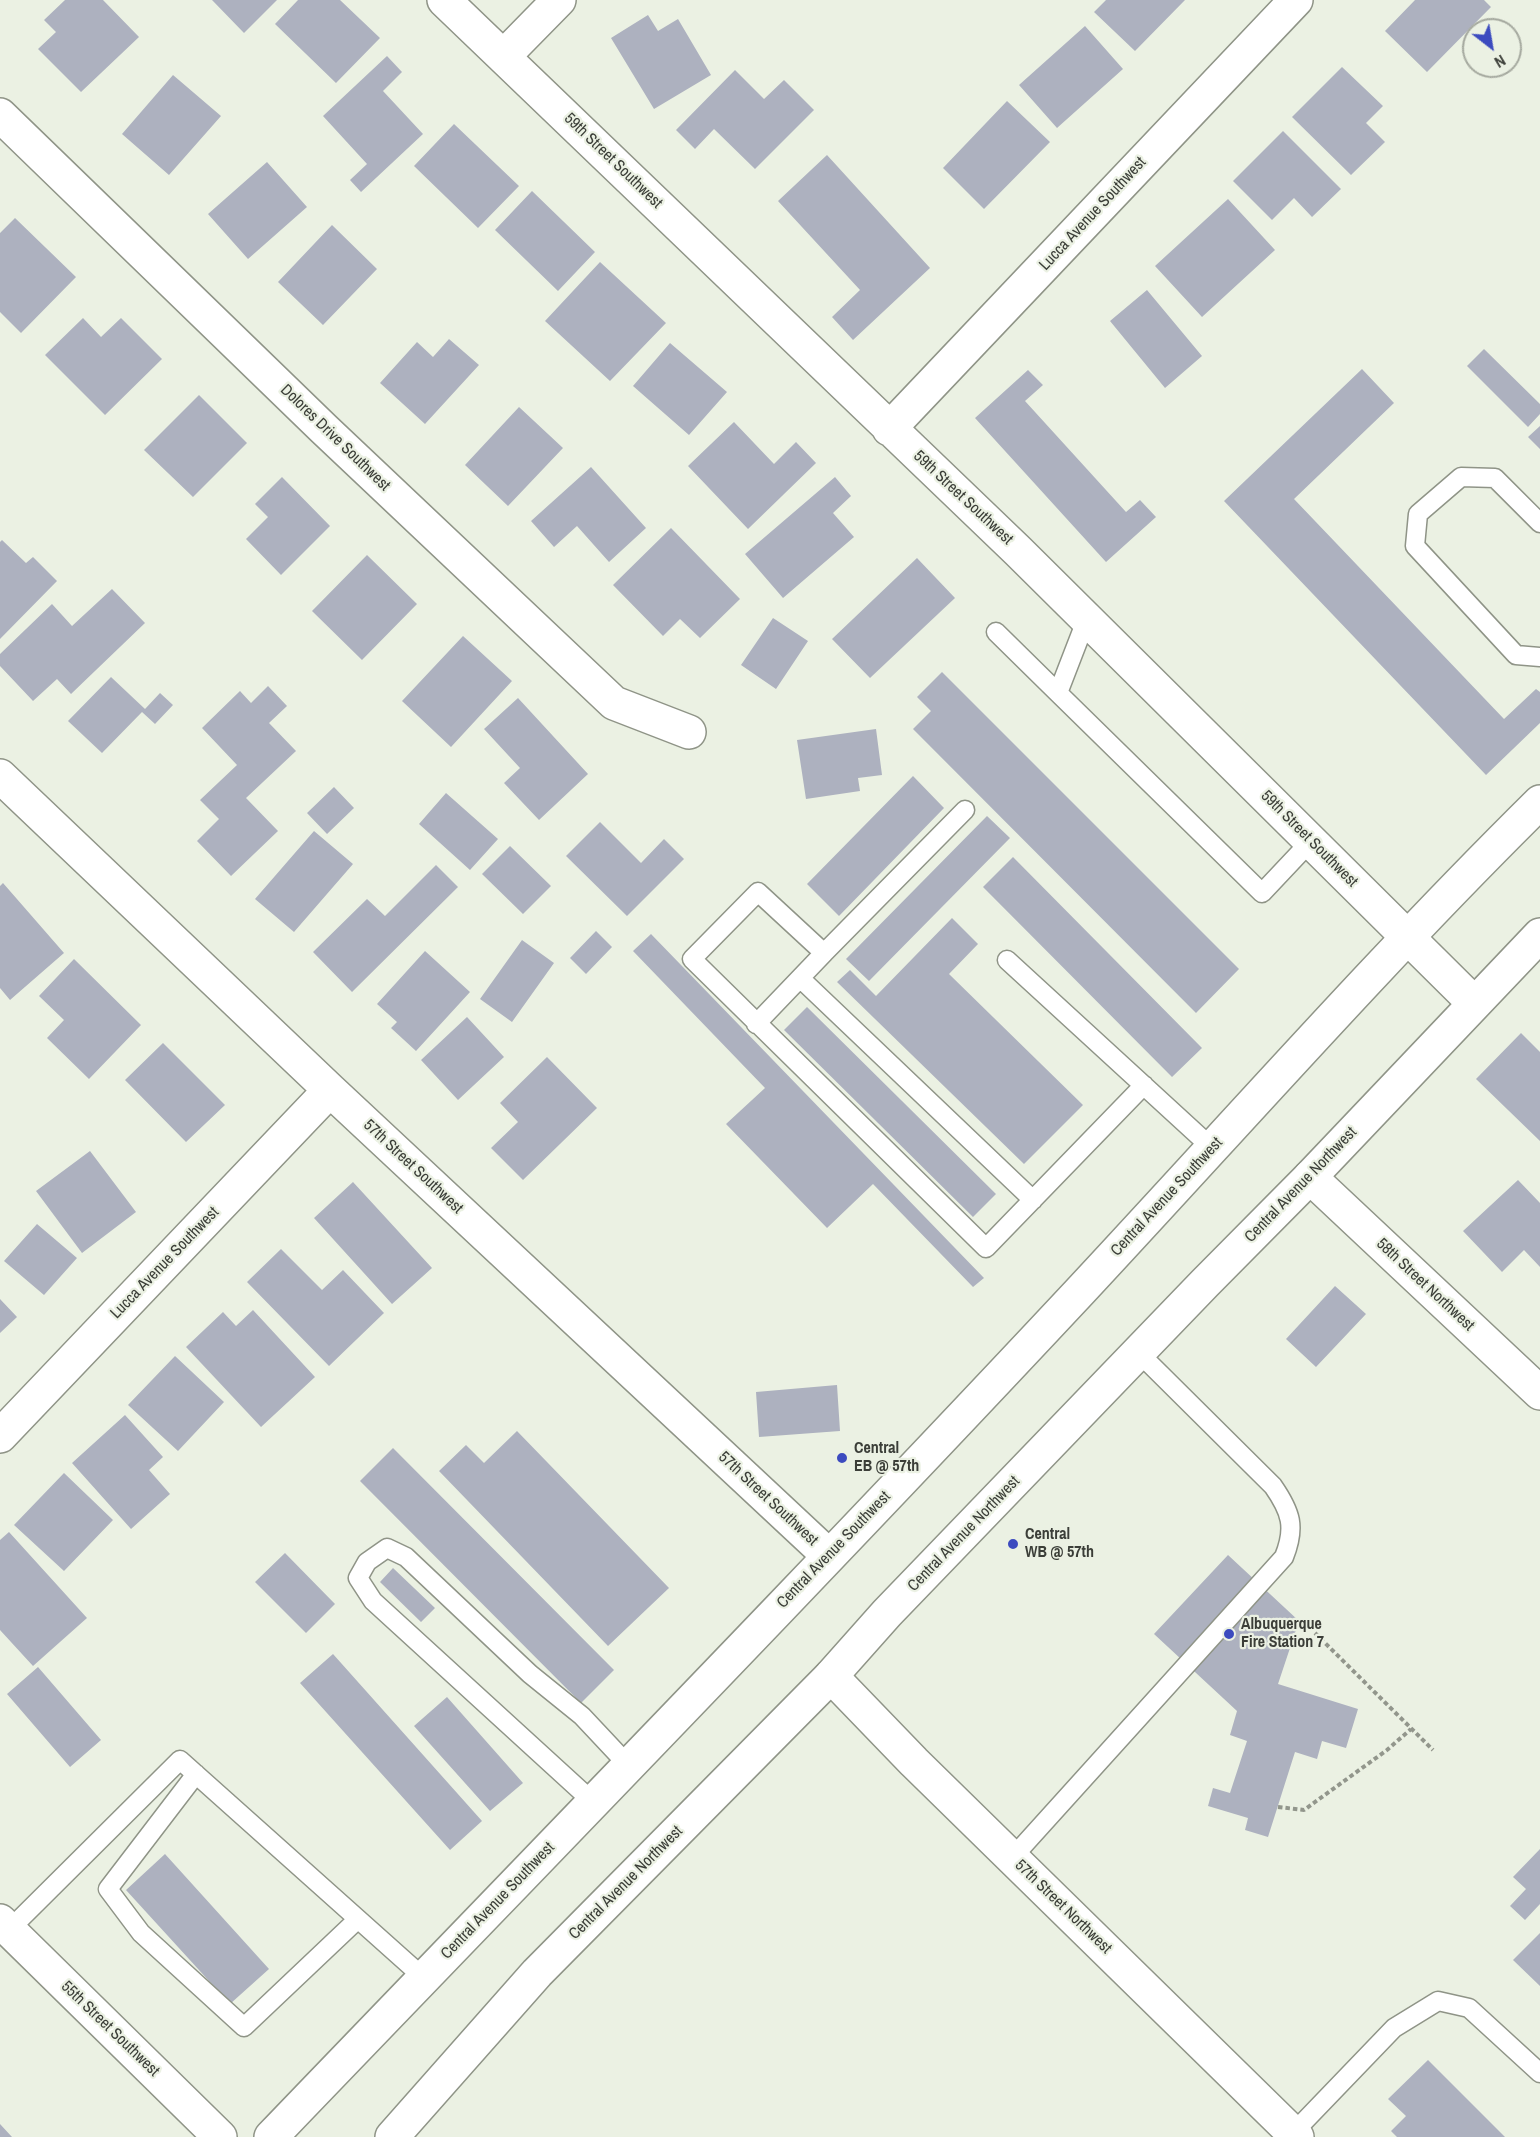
<!DOCTYPE html>
<style>
body{margin:0}
#map{position:relative;width:1540px;height:2137px;overflow:hidden;background:#ebf1e3;font-family:"Archivo Narrow",sans-serif}
canvas{display:block}
.north{position:absolute;left:1462px;top:18px;width:60px;height:60px;box-sizing:border-box;background:#ebf1e3;border:2px solid #a5a99f;border-radius:50%;rotate:149deg;font-size:16px;font-weight:700;line-height:24px;text-align:center;color:#3b3e38}
.north::after{content:'';display:block;margin:auto;width:21px;height:27px;background:#3c4bbf;clip-path:polygon(50% 0,100% 100%,50% 72%,0 100%)}
</style>
<div id="map">
<canvas width="1540" height="2137"></canvas>
<div class="north">N</div>
</div>
<script>
const ctx = document.querySelector('canvas').getContext('2d');
ctx.lineJoin = 'round';
function paint(path, color) { ctx.fillStyle = color; ctx.fill(path, 'evenodd'); }
function stroke(path, color, width, dash) { ctx.strokeStyle = color; ctx.lineWidth = width; ctx.lineCap = dash ? 'butt' : 'round'; ctx.setLineDash(dash || []); ctx.stroke(path); }
function write(font, color, halo, rows, align = 'center') {
  ctx.font = font + ' "Archivo Narrow",sans-serif'; ctx.lineWidth = 4.5; ctx.setLineDash([]); ctx.textBaseline = 'middle'; ctx.strokeStyle = halo; ctx.fillStyle = color; for (const [text, x, y, turn = 0] of rows) {
    ctx.save(); ctx.translate(x, y); ctx.rotate((+turn || 0) * Math.PI / 180); ctx.textAlign = isNaN(turn) ? turn : align; if (halo) ctx.strokeText(text, 0, 0); ctx.fillText(text, 0, 0); ctx.restore();
  }
}
paint(new Path2D(`
 M65,0h38l36,37 -58,55 -43,-43 18,-17 -12,-12z
 M212,0h65l-33,33z
 M298,0h42l40,38 -44,45 -61,-59z
 M1106,0h79l-50,51 -41,-39z
 M1415,0h69l7,7 -64,65 -42,-41z
 M648,15l10,16 20,-12 33,56 -57,34 -43,-71z
 M1085,26l38,43 -66,59 -38,-43z
 M387,56l15,16 -19,19 40,43 -62,58 -11,-12 17,-16 -44,-48z
 M1342,67l41,39 -17,17 19,19 -34,33 -59,-58z
 M735,70l29,29 20,-19 30,30 -59,59 -41,-40 -19,20 -19,-19z
 M173,75l48,41 -52,59 -47,-41z
 M1007,101l43,41 -66,67 -41,-41z
 M454,124l65,62 -41,42 -64,-62z
 M1283,131l58,58 -29,28 -18,-19 -22,22 -39,-39z
 M827,155l103,113 -77,72 -21,-23 28,-27 -82,-89z
 M267,162l40,45 -59,52 -40,-45z
 M532,191l63,61 -37,39 -63,-61z
 M1228,199l47,51 -73,67 -47,-51z
 M15,218l61,59 -55,56 -21,-21v-79z
 M332,225l45,44 -54,56 -45,-43z
 M600,262l66,61 -56,58 -65,-60z
 M1147,290l55,66 -37,32 -55,-67z
 M83,318l18,19 20,-19 41,41 -57,56 -60,-60z
 M449,339l30,26 -54,59 -45,-41 37,-41 16,15z
 M670,343l57,49 -38,43 -56,-49z
 M1484,349l56,55v10l-12,13 -61,-61z
 M1362,369l32,34 -100,96 210,220 32,-30 4,3v31l-54,52 -262,-274z
 M1028,370l15,15 -18,16 101,111 14,-12 16,17 -50,45 -131,-144z
 M199,395l48,48 -54,54 -49,-47z
 M519,407l44,41 -55,58 -43,-41z
 M734,422l40,42 22,-22 20,21 -68,66 -60,-63z
 M1540,426v23l-12,-12z
 M591,467l55,61 -37,34 -32,-36 -23,21 -23,-26z
 M282,477l48,49 -49,49 -35,-36 22,-22 -13,-13z
 M835,477l16,19 -18,17 21,24 -71,61 -38,-44z
 M671,528l69,71 -40,39 -20,-19 -17,17 -50,-51z
 M2,540l24,23 7,-6 24,24 -57,58v-97z
 M367,555l50,49 -55,56 -50,-49z
 M917,558l38,40 -85,80 -38,-39z
 M112,589l33,34 -74,71 -14,-15 -24,22 -33,-35v-12l52,-50 20,22z
 M773,618l35,23 -32,48 -35,-24z
 M463,636l49,45 -61,66 -49,-46z
 M942,672l297,297 -43,44 -283,-284 18,-18 -14,-14z
 M111,677l34,32 15,-16 13,12 -18,19 -13,-12 -40,41 -34,-32z
 M268,686l19,20 -18,17 27,28 -50,47 32,33 -47,45 -34,-35 22,-22 -19,-19 37,-35 -35,-37 38,-37 11,12z
 M518,698l70,76 -49,46 -35,-37 16,-15 -36,-39z
 M876,729l6,46 -24,3 2,13 -54,8 -9,-59z
 M913,776l31,32 -105,108 -32,-32z
 M334,787l20,21 -27,26 -20,-21z
 M446,793l52,46 -28,31 -51,-46z
 M987,816l23,22 -141,143 -23,-22z
 M600,822l41,41 23,-24 20,20 -57,57 -61,-60z
 M314,831l39,33 -59,68 -39,-33z
 M510,846l41,40 -28,28 -41,-40z
 M1013,857l189,191 -30,29 -189,-190z
 M436,865l22,22 -106,105 -39,-40 54,-53 18,17z
 M3,883l61,70 -54,47 -10,-12v-102z
 M952,918l26,26 -29,30 134,131 -59,59 -187,-182 13,-12 26,26z
 M596,931l16,16 -26,27 -16,-16z
 M651,934l333,344 -11,9 -100,-103 -46,44 -101,-104 39,-36 -132,-137z
 M522,940l32,23 -42,59 -32,-23z
 M425,951l45,41 -54,59 -25,-23 6,-6 -20,-18z
 M74,959l67,66 -52,54 -42,-41 17,-18 -25,-24z
 M807,1007l189,187 -23,23 -189,-187z
 M467,1017l37,40 -46,43 -37,-40z
 M1521,1033l19,19v89l-64,-62z
 M163,1043l62,62 -39,37 -61,-62z
 M547,1057l50,51 -74,72 -32,-32 27,-26 -18,-19z
 M90,1151l46,61 -54,41 -46,-62z
 M1518,1180l22,23v64l-16,-17 -22,22 -39,-41z
 M353,1182l79,86 -40,36 -78,-86z
 M37,1224l40,34 -33,37 -40,-34z
 M281,1249l41,41 21,-20 41,43 -55,53 -82,-84z
 M1335,1286l31,28 -50,53 -30,-28z
 M0,1299l17,18 -17,16z
 M253,1310l62,67 -54,50 -75,-80 37,-35 13,14z
 M175,1356l49,46 -46,49 -50,-46z
 M837,1385l3,46 -81,6 -3,-45z
 M125,1415l38,42 -14,13 21,24 -39,35 -59,-66z
 M517,1431l152,157 -61,58 -169,-175 27,-26 18,18z
 M393,1448l221,222 -33,33 -221,-222z
 M64,1473l49,47 -49,51 -50,-46z
 M9,1532l78,86 -54,48 -33,-36v-90z
 M285,1553l50,51 -29,29 -51,-51z
 M1228,1555l71,66 -21,63 80,25 -12,39 -24,-7 -5,18 -22,-7 -27,85 -23,-7 3,-12 -40,-12 5,-18 17,5 17,-52 -17,-6 7,-24 -83,-77z
 M393,1568l42,40 -14,14 -41,-40z
 M333,1654l149,167 -32,29 -150,-167z
 M38,1667l63,73 -31,27 -63,-73z
 M447,1697l76,86 -33,28 -76,-85z
 M1540,1849v55l-15,16 -15,-14 16,-17 -13,-12z
 M165,1854l104,115 -39,35 -104,-114z
 M1540,1933v53l-27,-26z
 M1428,2060l77,77h-108l-6,-6 15,-15 -18,-17z
 M0,2124l12,13h-12z`), '#adb1bf');
const lane = new Path2D(`
 M1540,523l-45,-45 -34,-1 -43,37 -3,32 101,109 24,2
 M1087,618l-29,75 204,200 49,-52
 M996,632l62,61
 M824,953l141,-143
 M1007,960l205,188
 M801,979l232,221
 M756,1024l68,-71 -66,-61 -66,67 294,289 158,-163
 M196,1774l-88,115 33,44 103,94 114,-108
 M593,1802l-220,-201 -15,-23 9,-16 20,-14 19,9 124,117 52,42 46,49
 M1012,1858l272,-301c12,-30 7,-45 -11,-71l-134,-133
 M9,1930l171,-170 244,218
 M1293,2133l101,-105 44,-27 31,7 71,65`);
const street = new Path2D(`
 M444,0l574,551 456,452
 M504,56l55,-56
 M0,115l324,314 290,274 75,29
 M889,429l407,-429
 M0,776l330,314 499,466
 M1310,1177l230,216
 M0,1436l330,-346
 M831,1676l83,86 383,375
 M0,1921l220,216`);
const primary = new Path2D(`
 M271,2137c267,-278 536,-554 800,-836 156,-167 307,-339 469,-499
 M392,2137l145,-164 294,-297 56,-63 318,-330 105,-106 230,-242`);
stroke(lane, '#8f9487', 21);
stroke(street, '#8f9487', 36);
stroke(primary, '#8f9487', 36);
stroke(new Path2D(`
 M1315,1633l118,117
 M1278,1807l26,3 83,-60 24,-21`), '#92968c', 4, [4.5, 3]);
stroke(lane, '#fff', 18);
stroke(street, '#fff', 33);
stroke(primary, '#fff', 33);
for (const [x, y, r, color] of [
 [842,1458,6,"#3c4bbf"],
 [1013,1544,6,"#3c4bbf"],
 [1229,1634,6,"#3c4bbf"]
]) { const dot = new Path2D(); dot.arc(x, y, r, 0, 2 * Math.PI); ctx.fillStyle = color; ctx.fill(dot); stroke(dot, '#ebf1e3', 2); }
write('16px', '#3b3e38', '#ebf1e3', [
 ["59th Street Southwest",613,161,44],
 ["Lucca Avenue Southwest",1093,214,-47],
 ["Dolores Drive Southwest",335,438,44],
 ["59th Street Southwest",963,498,43],
 ["59th Street Southwest",1309,839,45],
 ["57th Street Southwest",413,1167,43],
 ["Central Avenue Northwest",1301,1185,-46],
 ["Central Avenue Southwest",1167,1197,-47],
 ["Lucca Avenue Southwest",165,1263,-46],
 ["58th Street Northwest",1425,1285,43],
 ["57th Street Southwest",768,1499,43],
 ["Central Avenue Northwest",964,1534,-46],
 ["Central Avenue Southwest",834,1550,-46],
 ["Central Avenue Northwest",626,1883,-45],
 ["Central Avenue Southwest",498,1901,-46],
 ["57th Street Northwest",1063,1907,44],
 ["55th Street Southwest",110,2029,44]
]);
write('bold 16px', '#3b3e38', '#ebf1e3', [
 ["Central",854,1449],
 ["EB @ 57th",854,1467],
 ["Central",1025,1535],
 ["WB @ 57th",1025,1553],
 ["Albuquerque",1241,1625],
 ["Fire Station 7",1241,1643]
], 'left');
</script>
